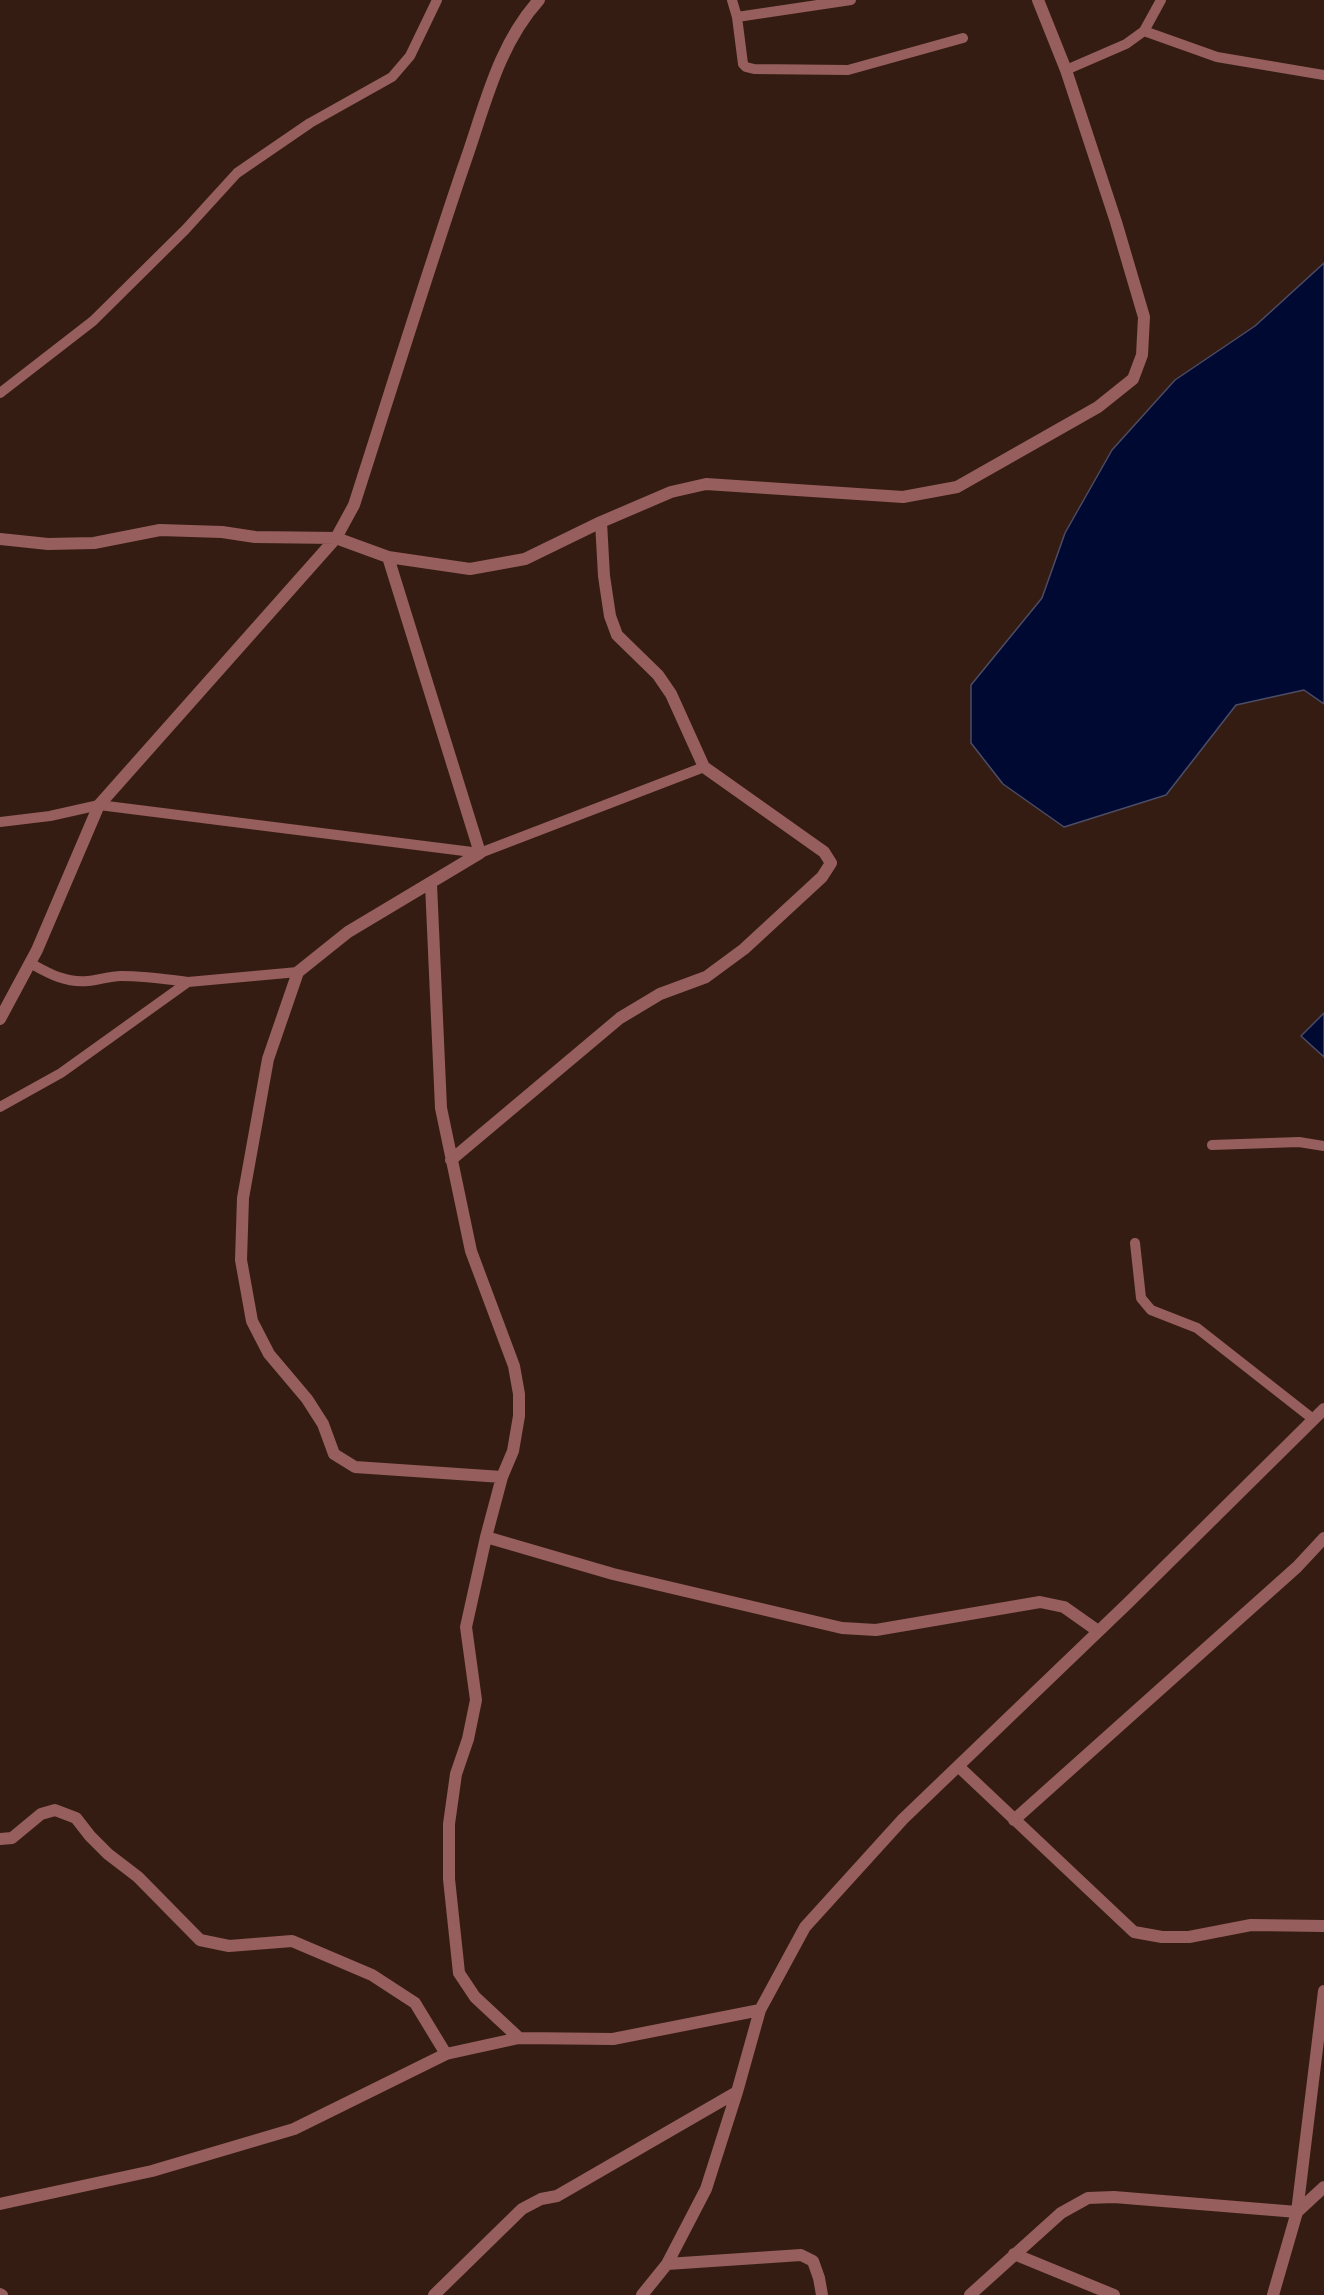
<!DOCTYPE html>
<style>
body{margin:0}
canvas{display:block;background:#341c12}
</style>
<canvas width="1324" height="2295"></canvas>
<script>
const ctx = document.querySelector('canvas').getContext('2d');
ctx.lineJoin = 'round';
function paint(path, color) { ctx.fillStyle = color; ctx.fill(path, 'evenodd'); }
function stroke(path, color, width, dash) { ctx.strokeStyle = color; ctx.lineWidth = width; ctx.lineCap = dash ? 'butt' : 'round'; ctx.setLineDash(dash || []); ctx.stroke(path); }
const water = new Path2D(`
 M1324,263v441l-20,-14 -68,15 -70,90 -102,32 -61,-43 -32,-41v-58l71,-87 23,-65 47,-83 63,-70 80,-54z
 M1324,1013v44l-23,-21z`);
paint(water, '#000931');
stroke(water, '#4b4c66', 1.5);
stroke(new Path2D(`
 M732,0l5,17 6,47 3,3 8,2 94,1 115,-32
 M737,17l114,-17
 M1144,31l73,26 107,18
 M1066,70l60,-26 18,-13 17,-31
 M0,393l93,-72 92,-91 52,-57 73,-50 82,-46 18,-21 27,-56
 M0,822l50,-6 49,-11 381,48 224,-86
 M30,963c20,11 35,20 58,18 11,-1 22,-5 33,-5 23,0 44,3 67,6
 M0,1107l61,-34 127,-91 110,-10
 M1212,1145l87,-3 25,4
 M1135,1243l6,55 10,12 46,18 116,91`), '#965e5c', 10);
stroke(new Path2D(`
 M0,539l48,5 46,-1 66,-13 62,2 33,5 81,1 52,19 82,12 55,-10 76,-37 70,-30 35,-8 197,13 54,-10 141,-80 35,-28 9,-24 2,-38 -28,-95 -50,-152 -28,-70
 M388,557l92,296 -132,79 -50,40 -30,87 -25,139 -2,62 11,61 17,33 38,45 16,25 11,30 21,13 147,10
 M431,884l10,224 30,143 43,115 5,28v22l-6,35 -11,26 -16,60 -20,90 10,73 -8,39 -12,35 -7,50v55l10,94 16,24 44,41
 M0,1019l37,-69 62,-145 237,-267 18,-33c36,-112 71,-225 109,-337 21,-58 34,-122 76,-168
 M451,1160l169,-142 40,-24 46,-17 38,-28 78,-72 9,-14 -7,-11 -120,-85 -33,-73 -13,-19 -41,-40 -7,-19 -6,-40 -3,-54
 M486,1537l127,37 229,54 34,2 164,-28 24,5 34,24
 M958,1766l176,166 28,5h27l62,-12 73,1
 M1014,1820l283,-253 27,-29
 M0,1839l12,-1 29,-24 14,-4 21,8 14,18 18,18 30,23 62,63 29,6 63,-5 80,34 43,28 31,51
 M0,2204l152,-33 142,-42 152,-75 73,-16 94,1 147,-29
 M1014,2254l100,41
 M667,2264l134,-9 12,6 6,17 3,17
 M0,2294l2,1
 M434,2295l88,-86 19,-10 16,-3 180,-104
 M642,2295l25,-31 39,-75 31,-97 23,-82 45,-83 98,-108 226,-217 195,-193
 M970,2295l91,-82 27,-15 26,-1 183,15 27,-25
 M1273,2295l24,-83 27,-221`), '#965e5c', 12);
</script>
